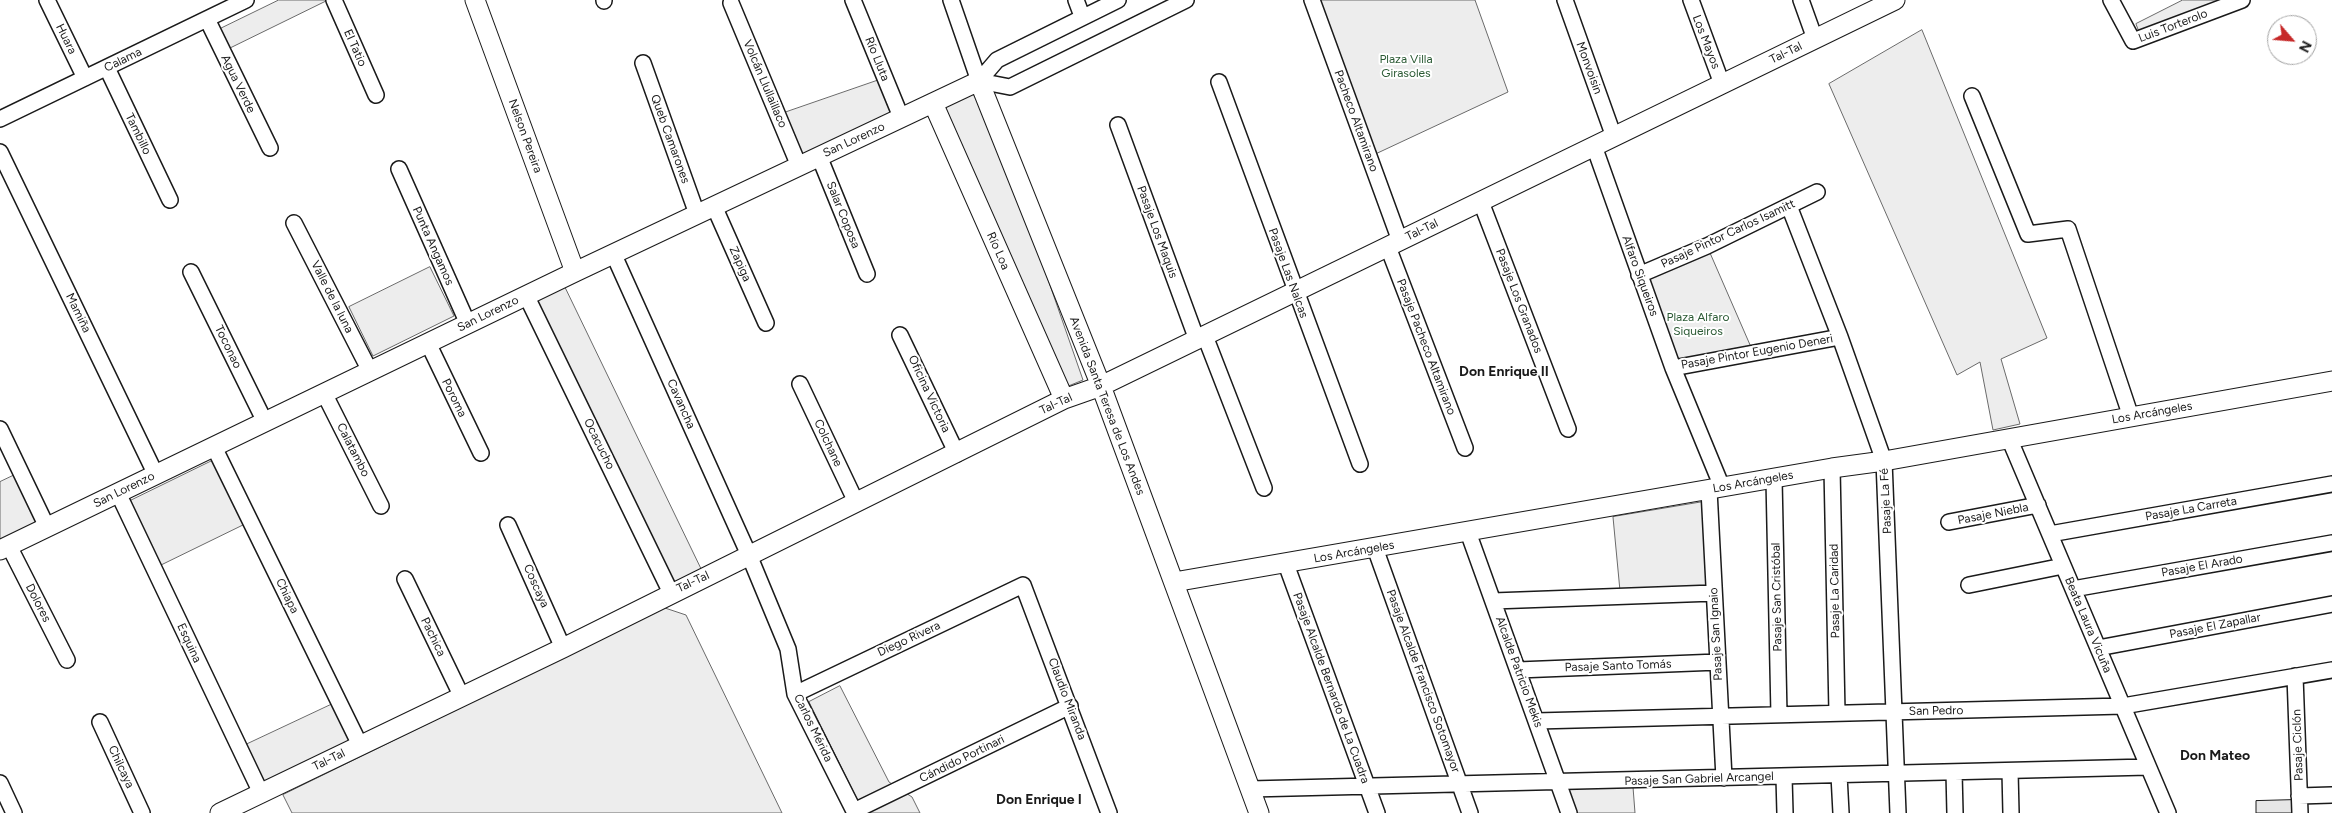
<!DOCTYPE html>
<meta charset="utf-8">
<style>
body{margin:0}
#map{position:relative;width:2332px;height:813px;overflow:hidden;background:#fff;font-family:Figtree,sans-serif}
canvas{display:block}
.north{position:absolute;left:2267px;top:15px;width:50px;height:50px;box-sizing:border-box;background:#fff;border:1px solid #a3a3a3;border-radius:50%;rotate:117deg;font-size:14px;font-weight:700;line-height:20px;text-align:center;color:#1a1a1a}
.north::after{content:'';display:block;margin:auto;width:18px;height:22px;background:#c62828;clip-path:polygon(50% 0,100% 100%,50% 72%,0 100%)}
</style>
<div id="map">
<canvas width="2332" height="813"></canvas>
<div class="north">N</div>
</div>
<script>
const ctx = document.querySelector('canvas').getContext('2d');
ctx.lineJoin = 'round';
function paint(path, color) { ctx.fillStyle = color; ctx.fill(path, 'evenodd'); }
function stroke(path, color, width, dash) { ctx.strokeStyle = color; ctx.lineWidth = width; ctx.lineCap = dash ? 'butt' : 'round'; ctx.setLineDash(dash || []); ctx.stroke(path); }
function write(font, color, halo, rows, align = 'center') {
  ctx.font = font + ' Figtree,sans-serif'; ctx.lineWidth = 4; ctx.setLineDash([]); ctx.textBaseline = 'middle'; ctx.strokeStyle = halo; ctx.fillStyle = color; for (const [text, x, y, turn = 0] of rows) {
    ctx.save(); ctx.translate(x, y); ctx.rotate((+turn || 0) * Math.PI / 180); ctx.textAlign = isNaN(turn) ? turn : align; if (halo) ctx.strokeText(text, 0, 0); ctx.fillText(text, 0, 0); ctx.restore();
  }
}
const green = new Path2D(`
 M279,0h49l-100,49 -10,-19z
 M1312,0h163l33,92 -139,65z
 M2183,0h43l-87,32 -3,-8z
 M1922,30l125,308 -46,21 19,65 -27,6 -13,-68 -23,13 -128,-291z
 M885,78l16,39 -102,49 -21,-51z
 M979,81l104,299 -17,7 -133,-284z
 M1707,246l47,108 -81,14 -34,-93z
 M430,267l24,49 -81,40 -24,-49z
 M561,279l144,298 -34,16 -145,-298z
 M216,459l31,64 -86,42 -31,-64z
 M21,472l26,55 -47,23v-68z
 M1703,502l6,86 -89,3 -7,-74z
 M665,608l21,7 96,198h-490l-9,-18z
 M840,686l49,96 23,15 8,16h-56l-55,-111z
 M339,701l21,44 -99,48 -22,-45z
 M1633,787l2,26h-59l-10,-25z`);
paint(green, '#ededed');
stroke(green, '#6a6a6a', 1);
const building = new Path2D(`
 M2294,800v13h-38v-12z`);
paint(building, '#e6e6e6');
stroke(building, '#1a1a1a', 1);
const minor = new Path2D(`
 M47,0l38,78
 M334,0l42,95
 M604,0v1
 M853,0l48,117
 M951,0l28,81
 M1076,0l6,16
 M1312,0l88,241
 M1565,0l49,137
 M1691,0l31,84
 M1801,0l14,39
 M2111,0l22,41 109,-41
 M731,3l68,163
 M207,19l63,129
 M643,63l54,151
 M107,68l63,132
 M979,81l31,6 176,-87
 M979,81l18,-21 121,-60
 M1219,82l141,382
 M1972,96l56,138 40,-5 63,188
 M0,119l246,-119
 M1118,125l79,215
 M1594,146l79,222 49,119
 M0,152l156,323
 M819,156l48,118
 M399,169l69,155
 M1481,202l87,227
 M714,206l52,117
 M1789,206l51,131 44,124 14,352
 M294,223l76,148
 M1388,247l77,201
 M613,253l136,302 39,94 7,45 60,119
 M191,272l74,150
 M1639,275l68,-29 110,-54
 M526,295l145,298
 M900,335l57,119
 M1205,336l59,152
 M428,343l53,110
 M1673,368l167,-31
 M800,384l56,118
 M324,393l57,113
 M0,429l47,98
 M2009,438l159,375
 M214,447l146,298
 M1832,468l5,245
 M1774,479l5,236
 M1709,490l15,288
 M118,493l143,300
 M1949,522l89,-17
 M508,525l55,123
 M1468,532l101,281
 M2050,534l282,-50
 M9,546l58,114
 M1375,548l95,265
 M1286,564l91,249
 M405,579l56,116
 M1969,585l94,-19
 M2073,589l259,-46
 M1493,601l221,-8
 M2098,648l234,-44
 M1518,670l200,-8
 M2295,676l5,137
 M795,694l228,-109 86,228
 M1536,721l587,-15 209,-36
 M100,722l42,91
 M2010,771l1,42
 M1954,772l1,41
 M1839,775l2,38
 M1784,777l1,36
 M0,783l14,30
 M1250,789l898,-22
 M2299,796l33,-1
 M854,811l216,-105`);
const tertiary = new Path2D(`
 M475,0l100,272
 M933,103l131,296
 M0,550l575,-278 404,-191 122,305 158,427
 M1174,582l658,-114 52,-7 448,-80
 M220,813l343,-165 501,-249 37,-13 794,-386`);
stroke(minor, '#1a1a1a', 18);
stroke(tertiary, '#1a1a1a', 21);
stroke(minor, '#fff', 15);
stroke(tertiary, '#fff', 19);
write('12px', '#1a1a1a', '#fff', [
 ["Luis Torterolo",2173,26,-21],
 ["Huara",66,39,64],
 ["Los Mayos",1706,42,69],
 ["El Tatio",355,48,66],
 ["Tal-Tal",1786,53,-26],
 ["Río Lluta",877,59,68],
 ["Calama",123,60,-26],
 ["Monvoisin",1589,68,70],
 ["Agua Verde",238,84,64],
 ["Volcán Llullaillaco",765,84,67],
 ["Pacheco Altamirano",1356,121,70],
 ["Tambillo",138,134,64],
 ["Nelson Pereira",525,136,70],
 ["Queb Camarones",670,139,70],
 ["San Lorenzo",854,140,-25],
 ["Salar Coposa",843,215,68],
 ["Tal-Tal",1422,230,-26],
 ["Pasaje Los Maquis",1157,232,70],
 ["Pasaje Pintor Carlos Isamitt",1728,234,-25],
 ["Punta Angamos",433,246,66],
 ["Río Loa",998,251,66],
 ["Zapiga",740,264,66],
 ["Pasaje Las Nalcas",1288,273,70],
 ["Alfaro Siqueiros",1640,276,70],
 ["Valle de la luna",332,297,63],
 ["Pasaje Los Granados",1519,301,69],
 ["Mamiña",78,313,64],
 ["San Lorenzo",488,314,-26],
 ["Toconao",228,347,64],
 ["Pasaje Pacheco Altamirano",1426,347,69],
 ["Pasaje Pintor Eugenio Deneri",1757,352,-10],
 ["Oficina Victoria",929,394,65],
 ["Poroma",454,398,64],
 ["Cavancha",681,404,66],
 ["Tal-Tal",1056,404,-25],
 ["Avenida Santa Teresa de Los Andes",1107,406,69],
 ["Los Arcángeles",2152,413,-10],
 ["Colchane",828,443,65],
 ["Ocacucho",599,444,64],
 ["Calatambo",353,450,63],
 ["Los Arcángeles",1753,482,-10],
 ["San Lorenzo",124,490,-26],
 ["Pasaje La Fé",1886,501,-93],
 ["Pasaje La Carreta",2191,509,-10],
 ["Pasaje Niebla",1993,514,-11],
 ["Los Arcángeles",1354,552,-10],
 ["Pasaje El Arado",2202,566,-10],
 ["Tal-Tal",693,582,-25],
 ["Coscaya",536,586,66],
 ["Pasaje La Caridad",1835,591,-91],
 ["Chiapa",287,596,64],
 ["Pasaje San Cristóbal",1777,597,-91],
 ["Dolores",38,603,63],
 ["Beata Laura Vicuña",2088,625,67],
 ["Pasaje El Zapallar",2215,626,-11],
 ["Pasaje San Ignaio",1716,634,-93],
 ["Pachica",433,637,64],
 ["Diego Rivera",909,639,-25],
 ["Esquina",189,643,65],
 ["Pasaje Santo Tomás",1618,666,-2],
 ["Alcalde Patricio Mekis",1519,672,70],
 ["Pasaje Alcalde Francisco Sotomayor",1423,681,70],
 ["Pasaje Alcalde Bernardo de La Cuadra",1331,688,70],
 ["Claudio Miranda",1067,699,69],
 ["San Pedro",1936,711,-1],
 ["Carlos Mérida",813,728,64],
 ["Pasaje Ciclón",2298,745,-92],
 ["Cándido Portinari",962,759,-26],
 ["Tal-Tal",329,760,-26],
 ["Chilcaya",121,767,65],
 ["Pasaje San Gabriel Arcangel",1699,779,-2]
]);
write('12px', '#2b5a34', '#fff', [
 ["Plaza Villa",1406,59],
 ["Girasoles",1406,73],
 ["Plaza Alfaro",1698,317],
 ["Siqueiros",1698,331]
]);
write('bold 14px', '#1a1a1a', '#fff', [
 ["Don Enrique II",1504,372],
 ["Don Mateo",2215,756],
 ["Don Enrique I",1039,800]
]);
</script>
